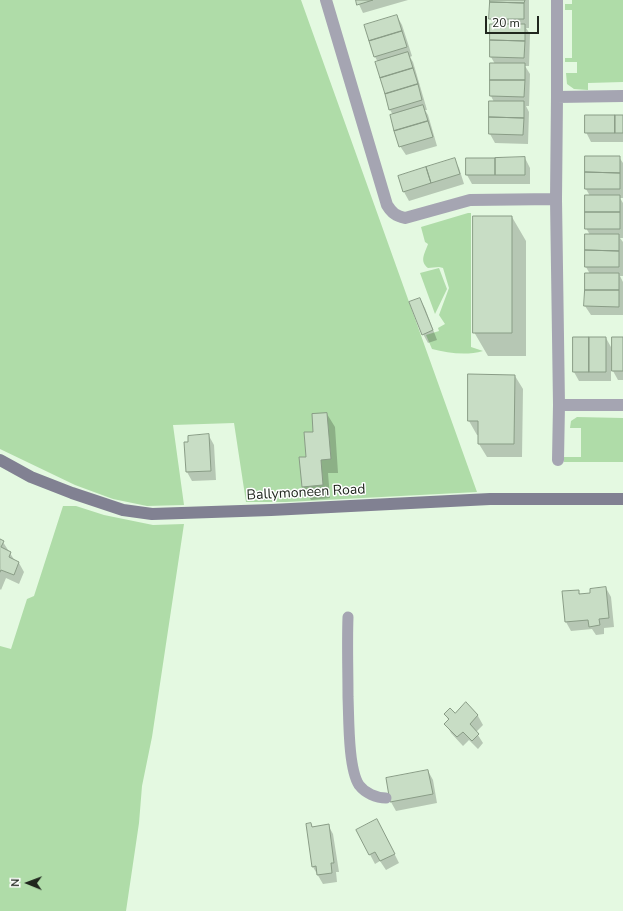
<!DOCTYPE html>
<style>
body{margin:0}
#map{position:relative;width:623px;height:911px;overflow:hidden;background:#e4f9e1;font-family:"Nunito Sans",sans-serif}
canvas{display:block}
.north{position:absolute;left:8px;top:863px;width:40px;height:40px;-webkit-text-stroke:3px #fff;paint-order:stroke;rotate:271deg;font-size:11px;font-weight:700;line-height:16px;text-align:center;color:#20271e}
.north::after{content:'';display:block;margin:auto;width:14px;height:18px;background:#20271e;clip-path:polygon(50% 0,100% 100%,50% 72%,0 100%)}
.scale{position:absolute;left:485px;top:16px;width:54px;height:18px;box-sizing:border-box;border:2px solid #20271e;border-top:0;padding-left:5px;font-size:12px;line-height:14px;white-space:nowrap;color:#20271e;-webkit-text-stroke:3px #fff;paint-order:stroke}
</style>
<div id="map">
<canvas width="623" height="911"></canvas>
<div class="north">N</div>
<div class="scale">20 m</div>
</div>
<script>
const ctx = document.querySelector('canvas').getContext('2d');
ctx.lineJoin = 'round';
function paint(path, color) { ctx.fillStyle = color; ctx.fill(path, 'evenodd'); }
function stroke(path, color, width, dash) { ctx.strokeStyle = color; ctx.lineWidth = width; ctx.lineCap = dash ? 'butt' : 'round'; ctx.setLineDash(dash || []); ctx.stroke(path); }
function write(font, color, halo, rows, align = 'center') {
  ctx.font = font + ' "Nunito Sans",sans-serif'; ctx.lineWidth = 3; ctx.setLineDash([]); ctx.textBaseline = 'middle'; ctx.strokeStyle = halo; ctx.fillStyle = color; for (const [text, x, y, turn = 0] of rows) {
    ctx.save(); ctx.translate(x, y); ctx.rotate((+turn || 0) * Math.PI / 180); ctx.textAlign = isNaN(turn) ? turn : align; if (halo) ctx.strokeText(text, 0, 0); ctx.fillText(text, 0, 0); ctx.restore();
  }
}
paint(new Path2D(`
 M0,0h301l176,492 -191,10h-40l-12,-79 -61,2 11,80 -37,1 -34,-7 -38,-14 -75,-36z
 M572,0h51v82l-35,1v7l-14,-1 -7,-5 -1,-11h11v-11h-12v-4h7v-48h-7v-6h7z
 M468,213h3v134l12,4c-17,5 -35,2 -51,-2l-6,-14 13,-4 -1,-3 7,-4 -6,-9 10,-27 -6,-20 -4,-1 -11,1c-9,-7 -3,-15 0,-24l-3,-2 -4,-15z
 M439,268l8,21 -12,25 -15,-41z
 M577,417l46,1v44h-59v-5h17v-29h-11l1,-7z
 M63,506h13l28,9 49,10 31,-1 -32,213 -10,49 -3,37 -13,88h-126v-265l11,3 16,-50 7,-3z`), '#afdca8');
paint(new Path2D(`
 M357,0h51l-45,13z
 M491,0h38v28h-3l4,6 -1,32h-4l5,8 -1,32h-3l3,6 -1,32 -33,-1 -5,-9 4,-32 -3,-6 4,-32 -4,-7 3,-32 -4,-7z
 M397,16l5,9 10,31 -2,1 3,5 14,48h-2l3,5 9,31 -31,9 -6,-9 -7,-31 -3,-5 -14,-48h2l-3,-5z
 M623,116v26h-32l-5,-10z
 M619,157l4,6v35h-3l3,5v35h-3l3,4v34h-3l3,6v33h-32l-6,-9 1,-32h4l-4,-7 4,-32 -4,-7 4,-32 -4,-7z
 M525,158l5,10v16h-58l-5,-9z
 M454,159l5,9 5,16 -55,17 -5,-9 -5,-16z
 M512,217l14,24v115h-38l-14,-24z
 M420,299l5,9 12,32 -9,3 -5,-9z
 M606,338l5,9v34h-32l-5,-9z
 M613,338h10v42h-5l-5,-9z
 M469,375l46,1 8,13 -1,68h-35l-8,-13v-9h-2l-8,-14z
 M327,414l8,13 3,46h-10l2,25 -19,2 -8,-14 5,-28 6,-26z
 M209,436l5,9 2,35 -24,1 -5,-9 -2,-29z
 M0,540l3,2 12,19 4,2 5,9 -5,12 -13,-6 -5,12 -1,-1z
 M606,588l5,9 3,30 -10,1v6l-8,1 -4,-6 -21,2 -5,-9 12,-31 2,3h12z
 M466,704l12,12 5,9 -7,7 7,11 -5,6 -9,-9 -6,6 -12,-13 -5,-9 3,-3 -4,-7 10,1z
 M428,771l5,9 4,23 -41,8 -5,-9z
 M328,825l5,9 6,38h-3l1,10 -14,2 -10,-17 -1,-40z
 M382,829l17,34 -13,7 -6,-9 -5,3 -18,-34z`), '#0003');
const building = new Path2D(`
 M356,0h17l-16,5z
 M490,0h35l-1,3 -34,-1z
 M490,2l34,1v16h-35z
 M397,15l5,16 -33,10 -5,-16z
 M490,24h35v17l-35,-1z
 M402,31l5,16 -33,10 -5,-16z
 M490,40l35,1 -1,17 -34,-1z
 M408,52l5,16 -33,10 -5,-16z
 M490,63h35v17h-35z
 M413,68l5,16 -33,10 -5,-16z
 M490,80h35l-1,17 -34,-1z
 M418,84l4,16 -33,10 -4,-16z
 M489,101h35v17l-35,-1z
 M423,105l5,16 -34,10 -4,-16z
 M585,115h30v18h-30z
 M615,115h8v18h-8z
 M489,117l35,1 -1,17 -34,-1z
 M428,121l5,16 -34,10 -5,-16z
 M585,156h35v17l-35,-1z
 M525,157v18h-30v-17z
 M455,158l5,16 -29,9 -5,-16z
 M466,158h29v17h-29z
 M426,167l5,16 -28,9 -5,-16z
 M585,172l35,1v16h-35z
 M585,195h35v17h-35z
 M585,212h35v17h-35z
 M473,216h39v117h-39z
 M585,234h34v17l-34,-1z
 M585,250l34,1v16h-34z
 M585,273h34v17h-34z
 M585,290h34v17l-35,-1z
 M420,298l13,32 -11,5 -13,-33z
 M573,337h16v35h-16z
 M589,337h17v35h-17z
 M612,337h11v34h-11z
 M468,374l47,1 -1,69h-36v-23h-10z
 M327,413l4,46 -10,1 2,25 -21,2 -3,-30h7l-2,-25h9l-1,-18z
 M209,434l2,37 -25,1 -2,-30h4v-6z
 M0,539l4,2 -3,6 10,5 -2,5 10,5 -5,13 -13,-5 -1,2z
 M606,587l3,31 -10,1 1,6 -11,2 -1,-7 -23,2 -3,-31 17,-1v4l11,-1v-4z
 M466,702l12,13 -8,9 9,10 -7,7 -9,-9 -6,5 -13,-13 5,-5 -5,-5 6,-6 5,5z
 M428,770l5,24 -43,8 -4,-24z
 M377,819l18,35 -15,7 -5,-9 -6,3 -13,-25z
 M311,823l1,4 17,-3 5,39h-3l1,10 -15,2 -1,-9 -4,1 -6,-43z`);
paint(building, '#c8ddc5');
stroke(building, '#899c86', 1);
stroke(new Path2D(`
 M348,617c-1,27 0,53 0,80 1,21 0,71 11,88 6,8 17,13 27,13`), '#a5a5b2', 11);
stroke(new Path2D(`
 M326,0l61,205c5,8 9,11 18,13l65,-18 86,-1
 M557,0v97
 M623,96l-66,1 -1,102 3,206h64
 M558,460l1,-55`), '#a5a5b2', 12);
stroke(new Path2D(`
 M0,460l31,17 41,16 51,17 29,4 119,-4 219,-11h133`), '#818192', 12);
write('14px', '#20271e', '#fff', [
 ["Ballymoneen Road",306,493,-3]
]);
</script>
